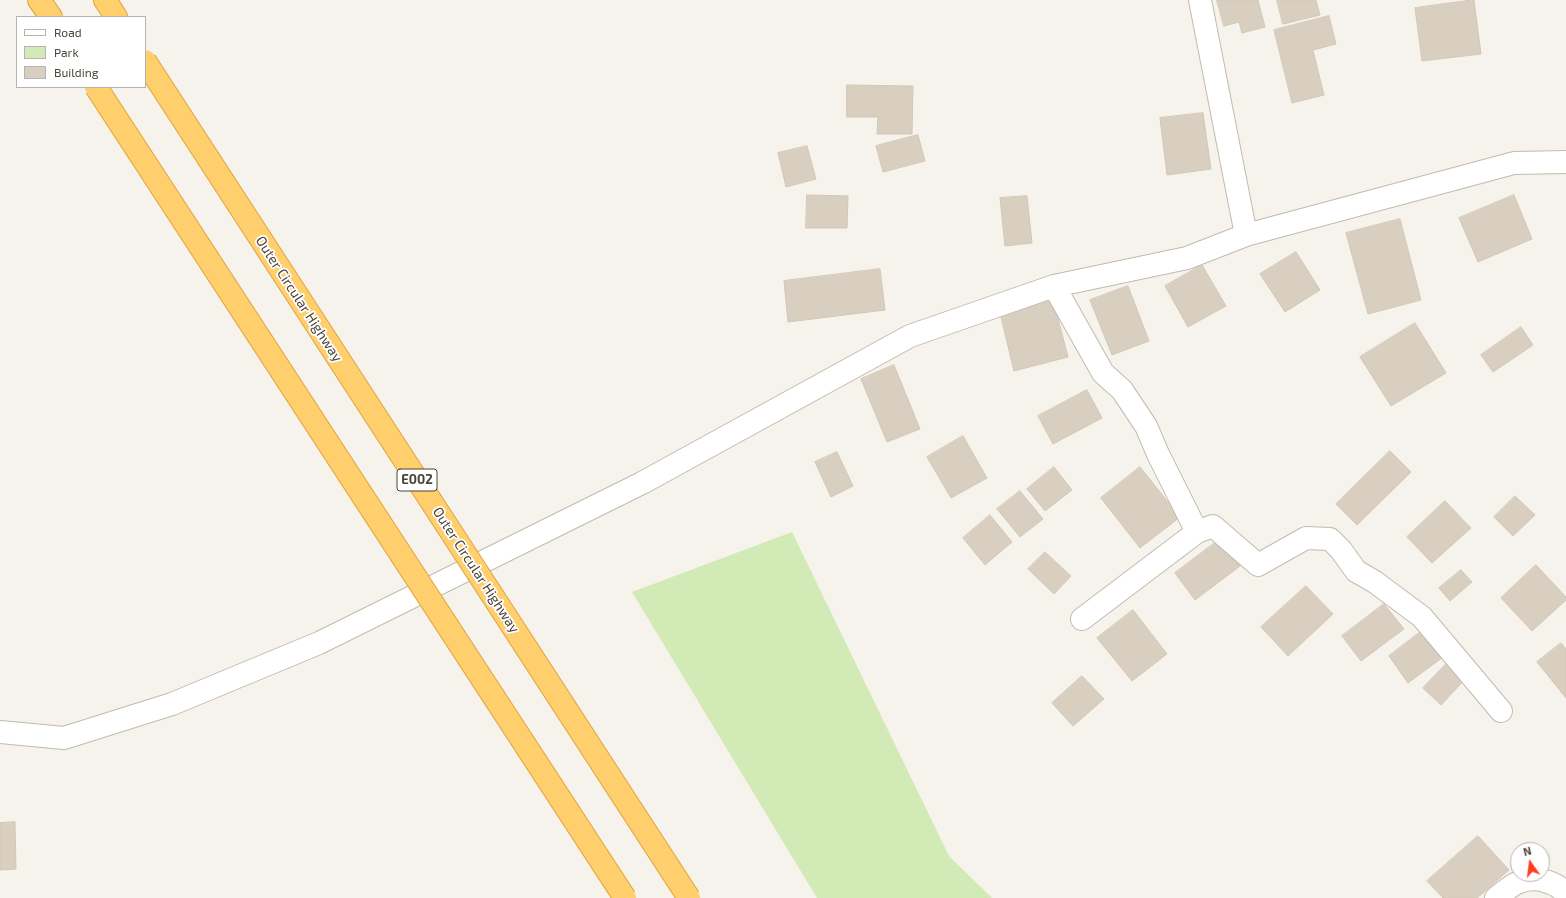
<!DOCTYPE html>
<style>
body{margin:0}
#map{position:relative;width:1566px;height:898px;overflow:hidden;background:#f6f3ec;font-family:"Exo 2",sans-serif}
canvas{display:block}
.legend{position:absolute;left:16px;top:16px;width:130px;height:72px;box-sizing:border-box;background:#fff;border:1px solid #b7b4b0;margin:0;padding:5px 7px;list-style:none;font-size:12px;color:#4b4439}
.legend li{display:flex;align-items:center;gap:8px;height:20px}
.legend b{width:20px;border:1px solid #b7b4b0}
.north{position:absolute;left:1510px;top:842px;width:40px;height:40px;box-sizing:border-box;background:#fff;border:1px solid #b7b4b0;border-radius:50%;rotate:346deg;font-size:11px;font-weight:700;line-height:16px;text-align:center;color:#4b4439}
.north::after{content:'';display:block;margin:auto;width:14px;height:18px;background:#fc3f1d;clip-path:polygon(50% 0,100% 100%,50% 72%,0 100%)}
</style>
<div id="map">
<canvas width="1566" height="898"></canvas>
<ul class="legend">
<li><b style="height:5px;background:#fff"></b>Road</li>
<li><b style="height:11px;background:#d2eab5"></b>Park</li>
<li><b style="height:11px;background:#d8cfc1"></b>Building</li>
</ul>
<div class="north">N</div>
</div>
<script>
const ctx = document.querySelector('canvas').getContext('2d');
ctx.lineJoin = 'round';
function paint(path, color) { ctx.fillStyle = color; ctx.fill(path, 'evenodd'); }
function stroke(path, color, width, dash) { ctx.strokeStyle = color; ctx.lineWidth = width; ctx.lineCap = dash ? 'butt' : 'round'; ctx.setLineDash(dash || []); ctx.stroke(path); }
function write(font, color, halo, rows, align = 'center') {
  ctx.font = font + ' "Exo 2",sans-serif'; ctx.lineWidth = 3.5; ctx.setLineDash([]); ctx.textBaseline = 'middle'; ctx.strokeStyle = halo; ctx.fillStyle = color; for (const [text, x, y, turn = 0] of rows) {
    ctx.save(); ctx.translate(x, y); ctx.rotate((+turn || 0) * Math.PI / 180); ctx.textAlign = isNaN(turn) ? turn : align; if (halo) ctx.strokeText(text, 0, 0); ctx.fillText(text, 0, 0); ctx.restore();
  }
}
paint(new Path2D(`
 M792,532l157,324 43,42h-175l-185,-306z`), '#d2eab5');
const building = new Path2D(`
 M1217,0h41l7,27 -23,6 -3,-11 -15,4z
 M1277,0h39l4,15 -37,9z
 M1474,0l7,54 -59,7 -7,-53z
 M1329,16l7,28 -23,6 11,45 -32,8 -18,-73z
 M847,85l66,1 -1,48h-35l1,-17h-31z
 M1203,113l8,56 -44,6 -7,-57z
 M918,135l7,26 -42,11 -7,-26z
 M807,146l9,33 -30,8 -8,-34z
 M807,195l41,1 -1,32h-41z
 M1514,195l18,44 -54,23 -19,-44z
 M1027,196l5,47 -27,3 -5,-48z
 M1400,219l21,81 -53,14 -22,-81z
 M1296,252l24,38 -35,22 -25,-38z
 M1202,265l24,41 -38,21 -23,-41z
 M880,269l5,41 -97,12 -4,-41z
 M1128,286l21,55 -37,14 -22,-55z
 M1053,299l15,58 -54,14 -14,-58z
 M1415,323l31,50 -55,33 -31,-49z
 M1521,327l12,18 -40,27 -12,-17z
 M894,365l26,64 -33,13 -26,-63z
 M1087,390l15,28 -49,26 -15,-28z
 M963,436l24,42 -36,20 -24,-41z
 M1390,451l21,21 -54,53 -21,-21z
 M837,452l16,34 -22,11 -16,-35z
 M1054,467l18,23 -27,21 -18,-22z
 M1140,467l40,50 -40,31 -39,-50z
 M1020,491l23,28 -23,18 -23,-28z
 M1515,496l20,19 -22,21 -19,-19z
 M1445,501l26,27 -39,35 -25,-26z
 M990,515l22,27 -27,23 -22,-27z
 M1220,539l20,27 -45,34 -20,-27z
 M1045,552l26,24 -17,18 -26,-25z
 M1536,565l30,32v3l-34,31 -31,-33z
 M1461,570l11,12 -22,19 -11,-13z
 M1306,586l27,28 -45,42 -27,-29z
 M1384,604l20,25 -43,32 -19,-25z
 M1133,610l34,44 -35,27 -35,-43z
 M1423,630l20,27 -35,26 -19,-27z
 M1561,643l5,6v49l-29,-36z
 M1449,661l18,16 -26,28 -18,-17z
 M1082,676l22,23 -31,27 -21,-23z
 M15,822l1,47 -16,1v-47z
 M1478,836l31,34 -32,28h-34l-16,-17z`);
paint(building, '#d8cfc1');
stroke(building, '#d3c7b4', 1);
const street = new Path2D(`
 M1200,0l46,235
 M1054,286l49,87 19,17 24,36 12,28 39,78
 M1082,619l115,-87 16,-6 45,39 48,-27 24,1 11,11 15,21 19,11 47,35 79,94
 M0,732l64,6 108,-34 147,-61 323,-160 268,-147 144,-50 133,-28 59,-23 268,-72 52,-1
 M1496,898c7,-5 14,-12 21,-15 16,-8 37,-2 49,10`);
const highway = new Path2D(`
 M39,0l12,17
 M105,0l11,17`);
stroke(street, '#c2bbae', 24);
stroke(highway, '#e0a43c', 24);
stroke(street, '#fff', 22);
stroke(highway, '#ffcf6e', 22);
const highwayBridge = new Path2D(`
 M145,61l544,837
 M96,87l529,811`);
stroke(highwayBridge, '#e0a43c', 24, []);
stroke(highwayBridge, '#ffcf6e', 22);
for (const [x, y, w] of [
 [417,480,40]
]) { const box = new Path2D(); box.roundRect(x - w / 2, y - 11, w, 22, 3); ctx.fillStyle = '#fff'; ctx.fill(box); stroke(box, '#4b4439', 1); }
write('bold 13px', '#4b4439', null, [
 ["E002",417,480]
]);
write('14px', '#4b4439', '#fff', [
 ["Outer Circular Highway",299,299,57],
 ["Outer Circular Highway",476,570,57]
]);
</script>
